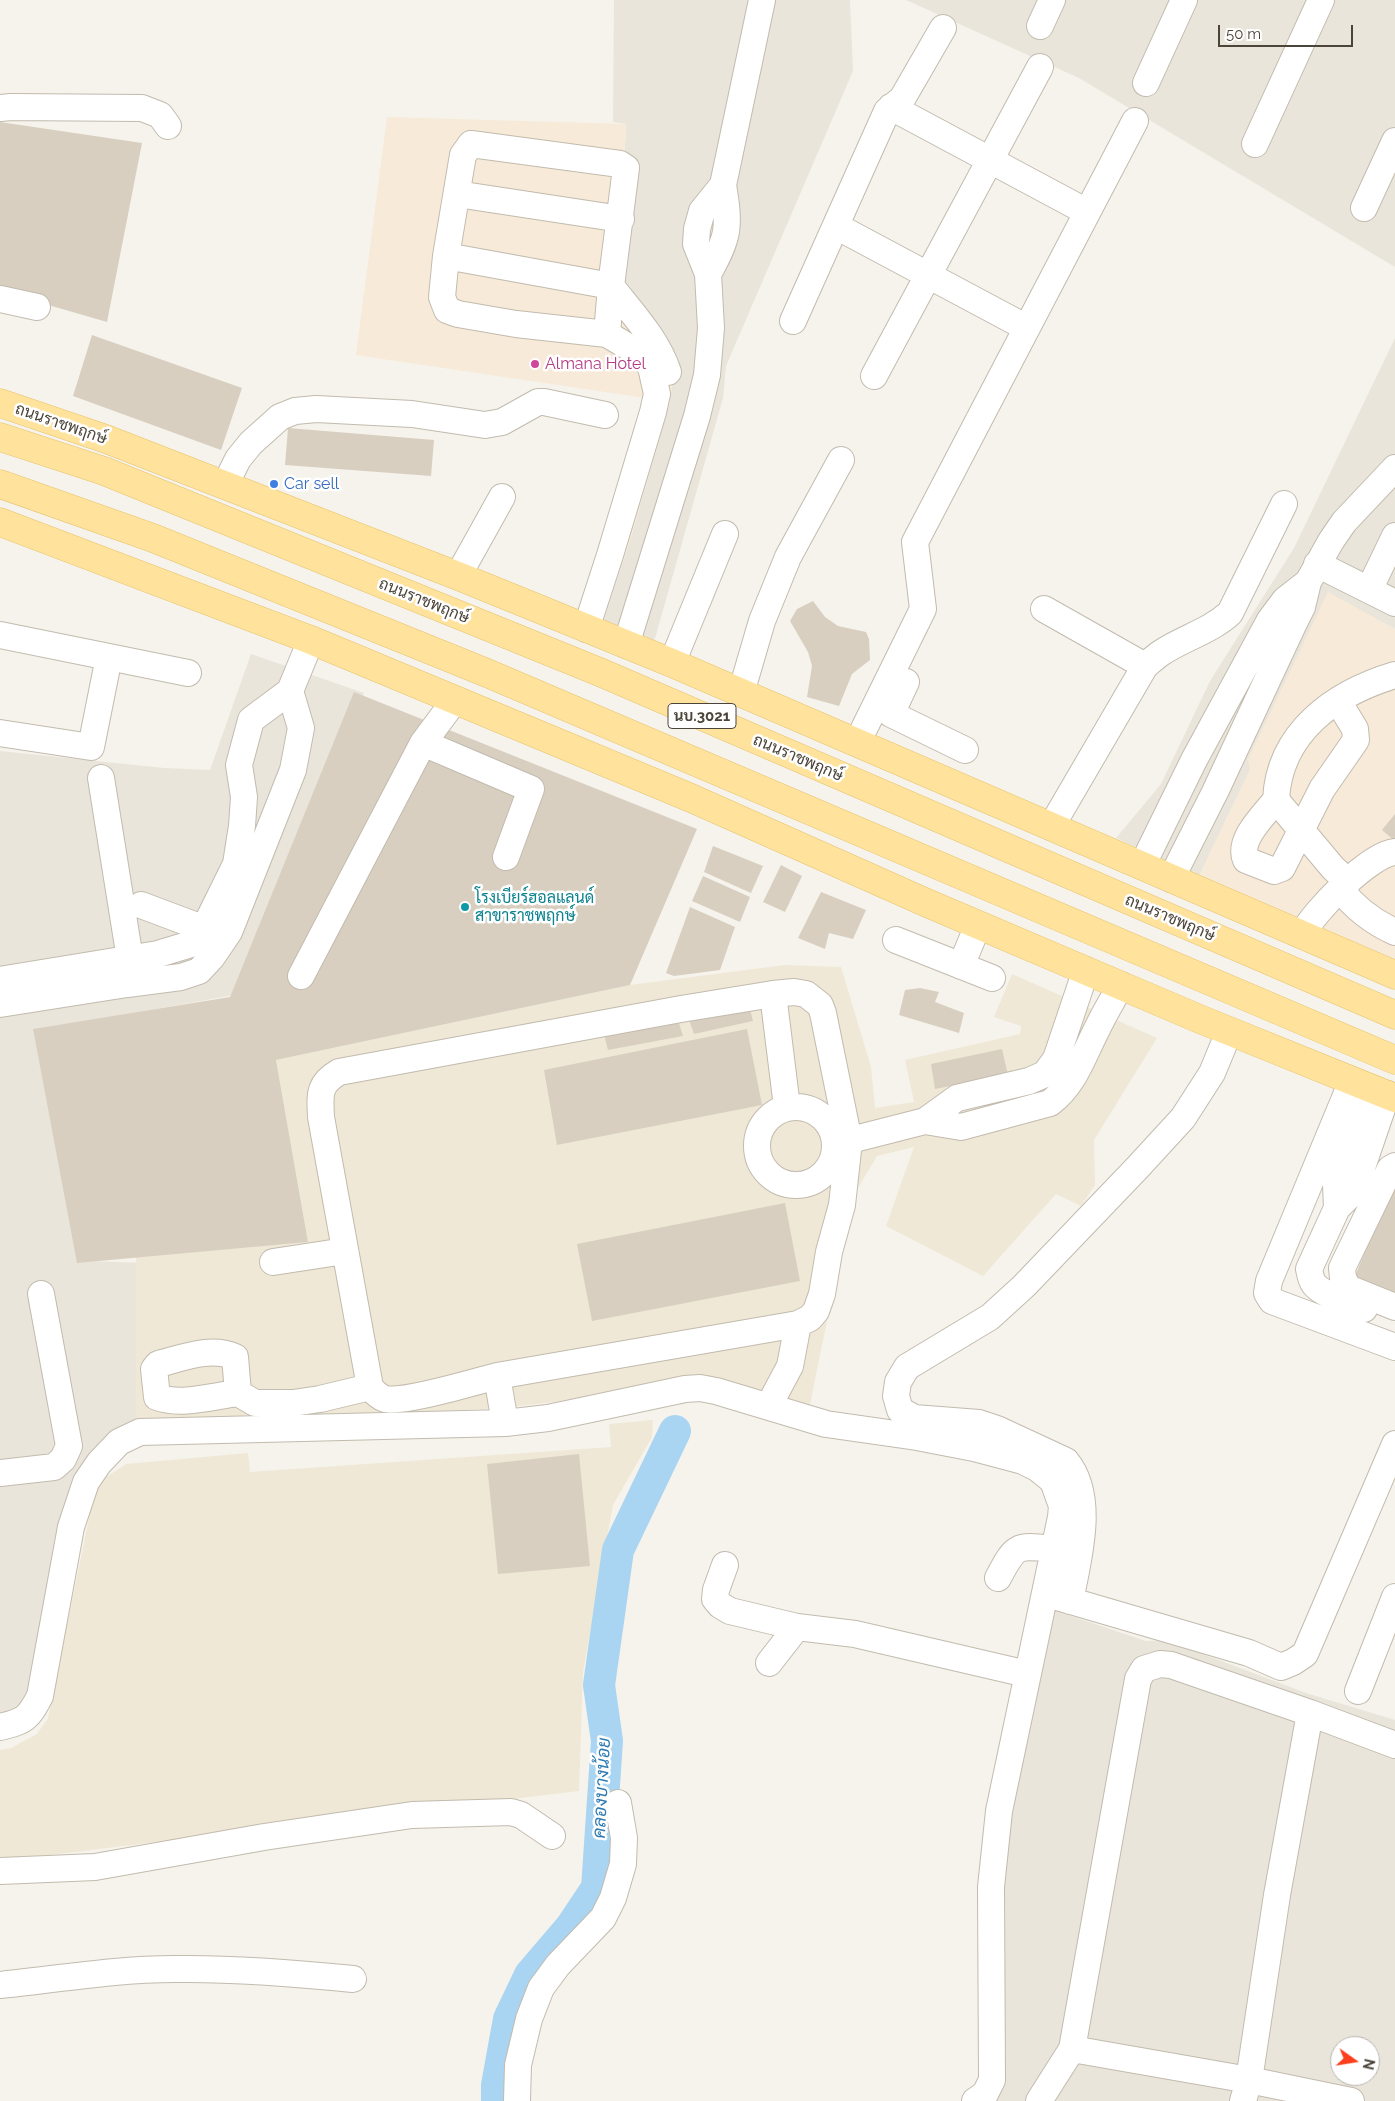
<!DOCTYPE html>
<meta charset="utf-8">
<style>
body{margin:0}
#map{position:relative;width:1395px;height:2101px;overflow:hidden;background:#f6f3ec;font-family:Raleway,sans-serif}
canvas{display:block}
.north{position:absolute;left:1330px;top:2036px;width:50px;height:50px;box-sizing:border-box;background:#fff;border:1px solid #b7b4b0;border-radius:50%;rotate:103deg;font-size:14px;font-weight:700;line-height:20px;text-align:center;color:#4b4439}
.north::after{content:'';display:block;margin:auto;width:18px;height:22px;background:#fc3f1d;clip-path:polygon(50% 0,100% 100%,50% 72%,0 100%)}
.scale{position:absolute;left:1218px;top:25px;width:135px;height:22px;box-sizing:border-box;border:2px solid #4b4439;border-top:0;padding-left:6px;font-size:15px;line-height:18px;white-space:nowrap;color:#4b4439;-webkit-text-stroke:4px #fff;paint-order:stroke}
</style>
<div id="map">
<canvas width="1395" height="2101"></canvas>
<div class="north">N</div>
<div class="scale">50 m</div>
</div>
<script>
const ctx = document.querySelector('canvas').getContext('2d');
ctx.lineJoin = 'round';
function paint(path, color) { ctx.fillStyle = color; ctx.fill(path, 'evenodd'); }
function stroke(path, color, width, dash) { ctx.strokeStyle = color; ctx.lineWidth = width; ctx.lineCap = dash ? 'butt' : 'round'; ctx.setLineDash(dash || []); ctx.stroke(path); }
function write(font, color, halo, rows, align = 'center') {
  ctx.font = font + ' Raleway,Sarabun,sans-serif'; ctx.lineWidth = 5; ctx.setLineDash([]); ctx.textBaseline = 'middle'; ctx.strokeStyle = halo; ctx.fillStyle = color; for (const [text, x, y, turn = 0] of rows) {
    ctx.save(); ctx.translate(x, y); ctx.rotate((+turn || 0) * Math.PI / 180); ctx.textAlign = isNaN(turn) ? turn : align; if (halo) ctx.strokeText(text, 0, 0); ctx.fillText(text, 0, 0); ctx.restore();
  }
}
paint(new Path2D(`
 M614,0h236l3,71 -127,295 -3,32 -71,251 -50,-24 29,-88 39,-135 3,-29 -56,-68 9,-181 -13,-2z
 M906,0h489v267l-316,-189z
 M1395,338v291l-67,-36 -78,177 -51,106 -83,-38 45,-54 49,-103 84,-133z
 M251,654l113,39 -130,302 -183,33 37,233 56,2 -2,157 -38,22 -35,50 -19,98 -22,99 -15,27 -13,2v-967l164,17 46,2z
 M1044,1607l102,34 20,-1 140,53 89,27v381h-407l6,-193zM1340,2046h30v30h-30z`), '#eae5da');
paint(new Path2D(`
 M387,117l239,7 -9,181 57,67 -4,30 -39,135 -29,88 -15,-7 65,-219 -296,-44z
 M1328,592l67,37v334l-196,-87 51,-106 -2,-11z`), '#f7ead8');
paint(new Path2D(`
 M785,965l56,2 30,100 4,41 39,-6 -9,-42 115,-26 1,-8 -27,-9 18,-43 145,64 -63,102 1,45 -14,21 -25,-12 -73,82 -97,-50 28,-79 -37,9 -25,42 -45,221 -109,-34 -196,23 -356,18 -10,-6v-163l172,-15 -32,-182 354,-75z
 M653,1420l-1,17 -39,68 -30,167 -4,119 -579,70v-111l11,-2 26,-14 11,-16 48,-234 30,-20 122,-11 2,19 361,-25 -2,-23z`), '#efe8d6');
stroke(new Path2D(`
 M497,2101v-16l12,-66 21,-44 41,-48 26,-39 10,-147 -8,-56 19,-135 57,-119`), '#a9d4f2', 32);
paint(new Path2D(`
 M0,122l142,21 -35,179 -107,-31z
 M92,335l150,53 -21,62 -148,-54z
 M288,428l146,12 -3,36 -146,-11z
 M813,601l12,16 13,9 28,6 3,7 1,21 -18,14 -13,32 -32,-9 5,-31 -4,-14 -18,-31 7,-12z
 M354,692l343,137 -67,156 -354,75 32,182 -231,21 -44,-234 197,-32z
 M1395,814v27l-13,-11z
 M713,846l50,20 -12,27 -47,-21z
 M781,865l21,11 -17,36 -22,-10z
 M703,876l47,21 -10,25 -48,-21z
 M821,892l45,18 -13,29 -24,-6 -4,16 -27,-11z
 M690,907l45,20 -15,43 -46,6 -8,-3z
 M920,988l19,4 -4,10 29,11 -5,20 -60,-18 6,-25z
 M749,1005l4,16 -59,13 -6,-17z
 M676,1014l7,22 -75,14 -5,-20z
 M747,1029l15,76 -205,40 -13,-75z
 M1002,1049l6,26 -73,14 -4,-25z
 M1395,1177v116l-40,-17z
 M785,1203l15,78 -208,40 -15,-77z
 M579,1454l11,112 -92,8 -11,-110z`), '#d8cfc1');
const minor = new Path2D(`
 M1040,26l12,-26
 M1146,83l38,-83
 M891,107l196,105
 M0,108l11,-1 131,1 18,7 8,11
 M1255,144l66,-144
 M457,194l164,25
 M1364,208l31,-67
 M836,226l191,102
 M446,256l165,30c21,27 46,53 57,86
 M708,274c21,-37 22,-47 15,-89l39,-185
 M0,299l37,8
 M793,321l94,-210 15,-12 41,-71
 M874,376l166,-309
 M225,485l13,-26 13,-16 29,-26 15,-6 21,-2 96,5 73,11 17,-3 36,-20h6l61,13
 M1317,564l78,39
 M458,576l44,-79
 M1369,590l26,-54
 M1044,609l101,57
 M586,629l24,-74 43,-143 4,-18 -6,-27 -11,-13 -33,-20 -91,-10 -58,-10 -11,-4 -5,-13 4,-41 17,-101 8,-11 149,20 6,4 -15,118 -4,48
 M0,635l188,38
 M626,645l71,-229 10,-41 4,-47 -3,-54 -12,-30 1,-15 5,-18 21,-26
 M672,663l53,-129
 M906,682l-15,32 74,36
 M741,693l21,-72 26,-64 53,-97
 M0,733l91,14 18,-90
 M423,743l108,46 -25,68
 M857,743l66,-134 -8,-67 220,-421
 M101,778l29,181
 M1276,800c-12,15 -39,40 -30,60l28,11 8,-3 40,-79 34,-49 -1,-11 -17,-28
 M1051,827l94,-161c5,-4 10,-9 16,-13 22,-15 48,-21 69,-40l54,-109
 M1142,866l52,-106 76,-140 15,-20 23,-18
 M1171,879l44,-87 78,-167 9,-18 6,-25 23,-41 13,-19 51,-54
 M1348,882l-15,-14 -57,-68c3,-68 59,-107 119,-125
 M1341,890c14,18 32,32 54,42
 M141,905l64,24
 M1302,935c11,-23 68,-81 93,-83
 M896,940l96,38
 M961,966l17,-41
 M301,976l122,-233 32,-43
 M0,980l158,-26 33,-10 9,-7 36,-73 6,-38 2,-29 -5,-32 12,-45 39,-29 21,-51
 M773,994l14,113
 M0,1004l127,-20 54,-7 18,-6 13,-14 17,-25 64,-162 8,-42 -11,-37
 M1352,1081l-83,200 -2,12 5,8 123,46
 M1370,1088l-34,97 1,23 17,-17 33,-97
 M757 1146a39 39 0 1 1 78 0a39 39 0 1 1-78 0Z
 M925,1121l36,6 89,-24c25,-19 33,-47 47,-74 7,-15 16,-30 24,-44
 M835,1144l90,-23 32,-23 72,-17 16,-7 11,-15 30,-89
 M1395,1166l-5,3 -48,99 1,10 5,10 47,19
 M1337,1208l-28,61c1,5 2,11 5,15 7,10 38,20 50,25
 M273,1262l72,-11
 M497,1376l301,-52 12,-6 6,-7 6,-17 7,-42 13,-47 7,-64 -26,-128 -3,-8 -14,-11 -12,-2 -21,2 -92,15 -342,63c-21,12 -19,23 -18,45l49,270c4,5 9,10 15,12 20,4 89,-17 112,-23l8,47
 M238,1393c-25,3 -57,13 -81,4l-3,-28 4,-5c24,-6 53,-18 77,-7l3,36 17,10h38l27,-4 50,-12
 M774,1396l16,-30 8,-42
 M0,1473l54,-6 9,-8 6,-13 -28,-152
 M725,1565l-9,25 -1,9 5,6 10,6 67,16
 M998,1578c18,-34 18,-33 56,-29
 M1054,1596l195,57 32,14 12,-5 12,-8 90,-210
 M1070,1601c8,-42 26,-104 -4,-140l-69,-32 -18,-6 -65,-5 -14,-8 -4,-14 2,-14 9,-15 83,-50 34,-31 114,-119 45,-49 29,-45 17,-41
 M769,1663l28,-36 58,7 172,40
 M1358,1691l37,-94
 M0,1727c25,-6 28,-8 40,-31l31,-169 15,-45 13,-19 20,-21 21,-10 365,-9 43,-5 38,-8 99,-21 15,-1 16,3 110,33 91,13 57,11 49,13 14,7 16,13 9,25 -1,11 -62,294 -8,76 1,193 -7,14 -10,7
 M0,1871l95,-4 169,-30 148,-22 99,-3 10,3 31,21
 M0,1985c58,-6 116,-16 175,-16 59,-1 119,4 178,10
 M1072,2049l177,31 102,21
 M517,2101l1,-36 11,-46 12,-31 17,-23 45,-47 10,-20 10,-34 1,-26 -6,-35
 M1039,2101l33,-52 66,-370 6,-10 16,-5 11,1 139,48 85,32
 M1243,2101l6,-21 28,-185 33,-182`);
const major = new Path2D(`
 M0,403l106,36 352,137 214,87 723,312
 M0,437l104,34 498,202 793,342
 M0,484l153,54 334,135 908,387
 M0,522l311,118 380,158 236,105 275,117 193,78`);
stroke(minor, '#c2bbae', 28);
stroke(major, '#e6c16a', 29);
stroke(minor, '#fff', 26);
stroke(major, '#ffe39c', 28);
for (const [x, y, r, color] of [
 [535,364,5,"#d1479c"],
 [274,484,5,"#3f7fe0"],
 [465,907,5,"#0f9aa8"]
]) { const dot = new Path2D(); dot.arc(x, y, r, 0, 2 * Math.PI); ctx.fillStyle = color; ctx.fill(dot); stroke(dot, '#fff', 2); }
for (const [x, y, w] of [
 [702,716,68]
]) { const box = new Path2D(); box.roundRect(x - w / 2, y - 12.5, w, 25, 4); ctx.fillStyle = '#fff'; ctx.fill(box); stroke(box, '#4b4439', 1); }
write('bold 15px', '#4b4439', null, [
 ["นบ.3021",702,716]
]);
write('16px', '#b23c85', '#fff', [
 ["Almana Hotel",545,364]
], 'left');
write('16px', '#4b4439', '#fff', [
 ["ถนนราชพฤกษ์",61,424,19],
 ["ถนนราชพฤกษ์",424,601,22],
 ["ถนนราชพฤกษ์",798,758,23],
 ["ถนนราชพฤกษ์",1170,918,23]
]);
write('16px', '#366cbe', '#fff', [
 ["Car sell",284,484]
], 'left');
write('16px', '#0d838f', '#fff', [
 ["โรงเบียร์ฮอลแลนด์",475,898],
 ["สาขาราชพฤกษ์",475,916]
], 'left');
write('italic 18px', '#2e7ab2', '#fff', [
 ["คลองบางน้อย",602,1788,-87]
]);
</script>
